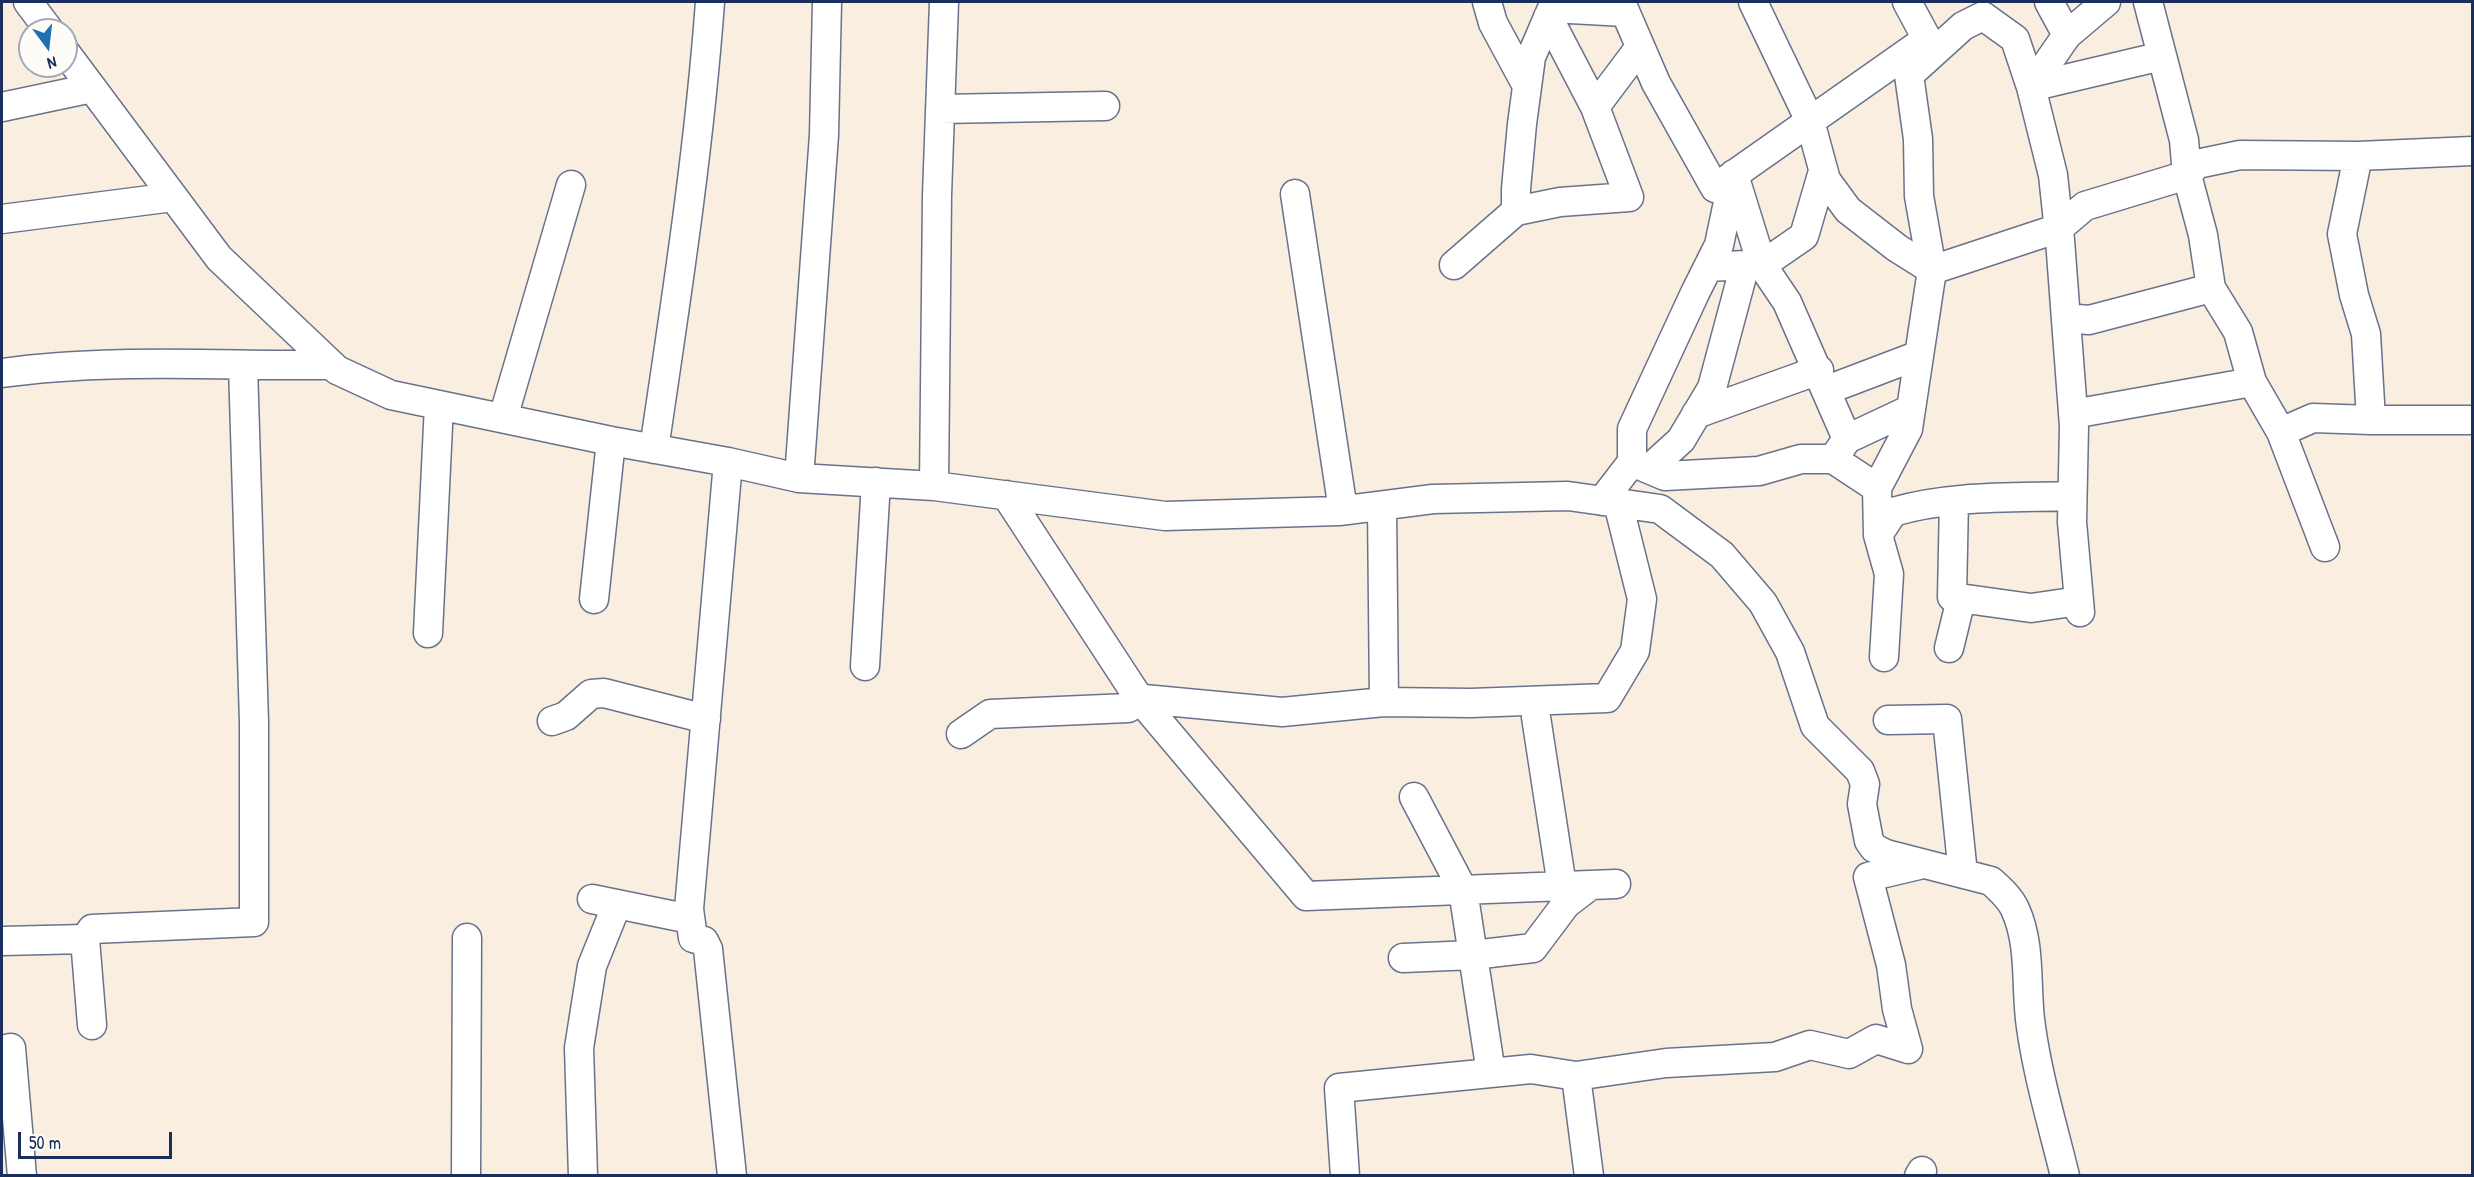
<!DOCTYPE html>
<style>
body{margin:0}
#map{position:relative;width:2474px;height:1177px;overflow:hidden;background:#f9eedf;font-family:"Patrick Hand",sans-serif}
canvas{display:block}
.frame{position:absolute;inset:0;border:3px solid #1b2f5e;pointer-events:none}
.north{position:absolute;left:18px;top:18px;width:60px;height:60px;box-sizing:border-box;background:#fdfcf7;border:2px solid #a3aaba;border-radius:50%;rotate:165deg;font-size:16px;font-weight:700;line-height:24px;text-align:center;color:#1b2f5e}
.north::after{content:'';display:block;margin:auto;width:21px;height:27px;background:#1f6fb2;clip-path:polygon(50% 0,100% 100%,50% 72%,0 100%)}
.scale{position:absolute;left:18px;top:1132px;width:154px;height:27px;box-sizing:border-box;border:3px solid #1b2f5e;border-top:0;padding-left:8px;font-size:18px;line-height:21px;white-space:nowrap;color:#1b2f5e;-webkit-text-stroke:4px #fdfcf7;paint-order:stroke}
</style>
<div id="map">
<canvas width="2474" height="1177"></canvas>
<div class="frame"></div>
<div class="north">N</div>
<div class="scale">50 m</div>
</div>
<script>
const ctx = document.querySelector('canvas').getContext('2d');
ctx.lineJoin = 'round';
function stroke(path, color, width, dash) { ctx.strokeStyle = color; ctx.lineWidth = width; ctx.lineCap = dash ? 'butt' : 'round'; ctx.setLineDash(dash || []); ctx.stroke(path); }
const minor = new Path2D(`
 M28,2l21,28
 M1487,2l6,21 34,63
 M1621,2l35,81 59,105 212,-149 -20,-37
 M1753,2l57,119 16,59 22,30 49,38 35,22
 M2049,2l18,33
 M2148,2l36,138 3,35
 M1552,8l73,4
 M66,53l153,205 118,112 54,25 220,46 117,21 71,16 135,8 231,30 174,-5 94,-12 135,-3 92,13 62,46 41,48 27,49 25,74 45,45 5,13 -3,20 7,37 5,7 12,6 105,27c9,8 19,17 24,28 17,37 10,80 16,118 7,50 22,100 34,149
 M2,107l90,-19
 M1595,107l45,-60
 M940,109l165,-3
 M2187,175l10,-11 43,-9 118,1 114,-5
 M1735,178l27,87 25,37 60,137
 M1295,194l48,316
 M1516,211l44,-9 69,-5 -34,-90 -47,-90
 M2,219l171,-22
 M1454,265l62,-54v-22l6,-65 9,-67 22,-51
 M1762,265l42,-29 19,-65
 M1932,270l-13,-74 -1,-57 -9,-64 54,-49 20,-10 32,23 16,48 131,-31
 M2066,318l23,2 122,-32 27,44 14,50
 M2,373c108,-15 220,-7 330,-8
 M1827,390l92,-35
 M1696,414l123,-44
 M2073,414l179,-32 29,50 44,115
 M503,418l68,-233
 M2371,420h101
 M2281,432l32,-14 58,2 -5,-86 -12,-39 -12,-61 16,-78
 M654,449c22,-149 45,-297 56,-447
 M1836,455l11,-16 64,-30
 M728,462l-39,447 4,29 11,3 4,8 24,227
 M1632,462v-33l63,-136 24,-48 15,-71
 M1649,469l32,-29 31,-52 33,-123 -37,2
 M799,478l25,-343 3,-133
 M934,486l3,-291 7,-193
 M1006,495l132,202 168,199 310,-12
 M1602,501l30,-39 33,14 94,-5 42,-12h32l44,29
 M1954,501l-2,96 79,11 48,-7
 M1382,506l2,196
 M1878,535l-1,-47 31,-59 24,-159 127,-42 26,-22 102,-31 16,60 8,53
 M594,599l17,-158
 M2080,612l-8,-90 2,-96 -14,-186 -7,-65 -22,-88 36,-52 39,-33
 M428,633l11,-228
 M1949,648l12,-49
 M1884,657l5,-83 -11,-39 15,-23c57,-17 120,-14 179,-16
 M865,666l11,-184
 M1536,717l26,169
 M1888,720l59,-1 16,155
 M552,721l14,-5 25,-22 13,-1 102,26
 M961,734l29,-20 138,-6 16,-9 138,13 102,-10 87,1 136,-5 28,-47 7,-52 -24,-96
 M1414,797l49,93 28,183
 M592,899l98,20
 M85,939l7,-10 162,-7v-200l-11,-356
 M2,941l83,-2 7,86
 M1403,958l70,-3 60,-7 33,-44 25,-19
 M1908,1049l-11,-40 -6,-44 -23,-88 51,-12
 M2,1050l9,-2 11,128
 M466,1176l1,-238
 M583,1176l-4,-128 13,-82 25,-62
 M1345,1176l-6,-88 192,-19 45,7
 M1589,1176l-13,-100 90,-13 109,-6 35,-12 39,9 27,-15 32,10
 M1919,1176l3,-5`);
stroke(minor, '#69728b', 31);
stroke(minor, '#fff', 28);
</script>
